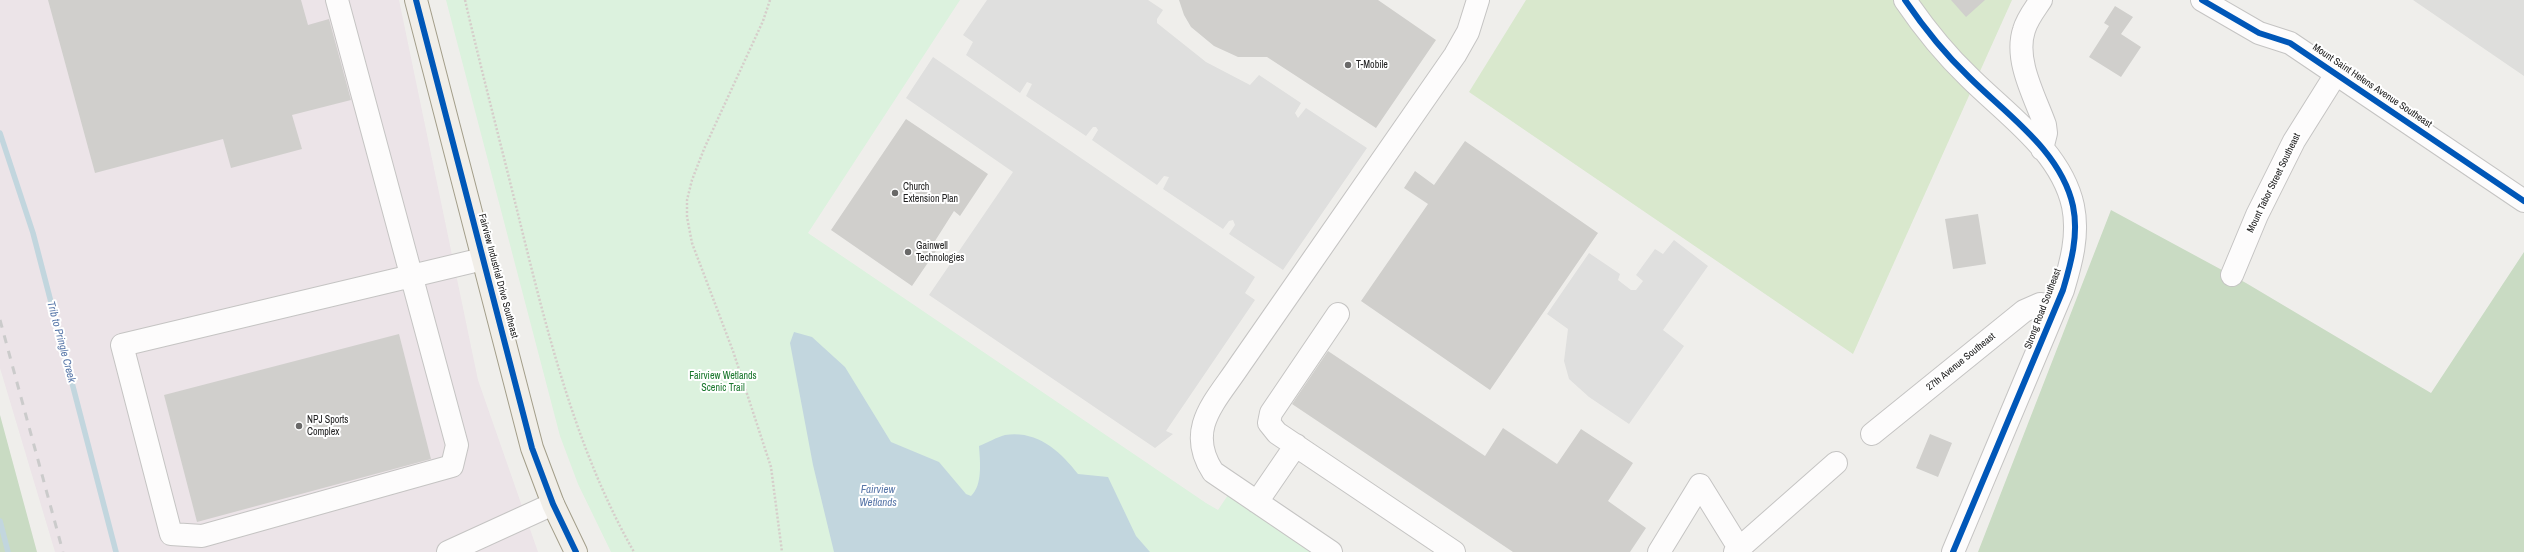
<!DOCTYPE html>
<style>
body{margin:0}
canvas{display:block;background:#efeeeb}
</style>
<canvas width="2524" height="552"></canvas>
<script>
const ctx = document.querySelector('canvas').getContext('2d');
ctx.lineJoin = 'round';
function paint(path, color) { ctx.fillStyle = color; ctx.fill(path, 'evenodd'); }
function stroke(path, color, width, dash) { ctx.strokeStyle = color; ctx.lineWidth = width; ctx.lineCap = dash ? 'butt' : 'round'; ctx.setLineDash(dash || []); ctx.stroke(path); }
function write(font, color, halo, rows, align = 'center') {
  ctx.font = font + ' "Archivo Narrow",sans-serif'; ctx.lineWidth = 4; ctx.setLineDash([]); ctx.textBaseline = 'middle'; ctx.strokeStyle = halo; ctx.fillStyle = color; for (const [text, x, y, turn = 0] of rows) {
    ctx.save(); ctx.translate(x, y); ctx.rotate((+turn || 0) * Math.PI / 180); ctx.textAlign = isNaN(turn) ? turn : align; if (halo) ctx.strokeText(text, 0, 0); ctx.fillText(text, 0, 0); ctx.restore();
  }
}
paint(new Path2D(`
 M2413,0h111v76z`), '#dededc');
paint(new Path2D(`
 M0,0h399l79,380 60,172h-483l-55,-184z`), '#ece4e8');
paint(new Path2D(`
 M1526,0h486l-159,354 -384,-262z`), '#d9e8cd');
paint(new Path2D(`
 M2111,210l135,73 185,110 93,-141v300h-546z
 M0,415l37,137h-37z`), '#c9dbc3');
paint(new Path2D(`
 M446,0h514l-152,233 398,270 12,7 10,-15 84,57h-701l-33,-68 -18,-48z`), '#dcf2de');
paint(new Path2D(`
 M987,0h161l15,10 -6,9v4l49,39 44,23 9,-10 42,28 -6,10 3,5 8,-10 61,40 -84,122 -54,-36 6,-9 -2,-5 -4,1 -6,8 -60,-40 6,-12 -5,-1 -7,9 -65,-45 6,-10 -2,-3h-3l-7,9 -60,-40 6,-12 -5,-2 -7,11 -54,-38 7,-13 -10,-7z
 M933,57l322,220 -10,16 10,7 -89,131 7,3 -18,14 -226,-153 84,-123 -107,-74z
 M1674,240l34,26 -45,64 21,16 -55,78 -40,-27 -20,-18 -5,-18 4,-32 -21,-15 42,-61 31,21 -2,6 13,10h5l7,-9 -7,-6 19,-26 8,5z`), '#dfdfde');
paint(new Path2D(`
 M794,332l18,5 33,30 46,75 48,20 27,32 5,2c12,-11 9,-35 8,-50 8,-3 18,-9 26,-11 32,-5 55,16 73,39l30,3 28,59 14,16h-316l-21,-87 -23,-122z`), '#c2d6de');
stroke(new Path2D(`
 M0,133l33,100 83,319
 M0,521l8,31`), '#c2d6de', 5.5);
paint(new Path2D(`
 M48,0h253l7,25 21,-6 22,81 -59,15 10,34 -71,19 -8,-29 -128,34z
 M1179,0h199l58,40 -60,88 -109,-71h-29l-24,-11 -23,-19 -7,-12z
 M1951,0h34l-19,17z
 M2115,6l18,11 -12,17 20,13 -20,30 -32,-20 20,-31 -5,-3z
 M906,119l82,55 -28,42 -6,-5 -19,30 5,4 -28,41 -81,-56z
 M1465,141l133,92 -108,157 -129,-89 67,-97 -24,-16 11,-17 19,14z
 M1978,214l8,50 -33,5 -8,-50z
 M399,334l32,125 -234,63 -33,-127z
 M1328,351l157,105 18,-28 54,36 24,-35 52,34 -25,38 38,27 -16,24h-117l-221,-148z
 M1930,434l22,9 -14,34 -22,-9z`), '#d0cfcc');
const minor = new Path2D(`
 M337,0l120,445 -5,21 -250,70 -31,-2 -49,-189 361,-86
 M1905,0c19,28 40,54 64,77 38,38 92,74 104,129 6,29 -2,57 -10,84l-110,262
 M2041,0c-6,9 -14,19 -17,30 -10,30 11,67 21,95l1,8 -4,16
 M2202,0l57,33 31,10 234,158
 M2232,275l25,-60 37,-74 42,-67
 M1338,314l-67,99 -2,10 8,10 177,119
 M1872,434l152,-123 16,-7 16,2
 M1257,502l39,-57
 M448,552l105,-48
 M1331,552l-118,-80c-28,-43 2,-70 26,-106l216,-311 13,-23 10,-32
 M1659,552l41,-67 39,63
 M1735,552l101,-89`);
const major = new Path2D(`
 M416,0l116,448 21,56 23,48`);
stroke(minor, '#c5c4c3', 24);
stroke(major, '#a39e8a', 24);
stroke(new Path2D(`
 M465,0c16,69 34,137 51,206 29,117 58,241 118,346
 M770,0l-7,21 -59,128 -12,31 -5,20v17l5,26 41,108 38,116 11,85`), '#d6cdca', 2.5, [2, 2]);
stroke(minor, '#fdfcfc', 22);
stroke(major, '#f1eee8', 22);
stroke(new Path2D(`
 M0,320l63,232`), '#cbcbcb', 3, [8, 8]);
stroke(new Path2D(`
 M416,0l116,448 21,56 23,48
 M1905,0c19,28 40,54 64,77 38,38 92,74 104,129 6,29 -2,57 -10,84l-110,262
 M2202,0l57,33 31,10 234,158`), '#0057b8', 6);
for (const [x, y, r, color] of [
 [1348,65,4,"#696968"],
 [895,193,4,"#696968"],
 [908,252,4,"#696968"],
 [299,426,4,"#696968"]
]) { const dot = new Path2D(); dot.arc(x, y, r, 0, 2 * Math.PI); ctx.fillStyle = color; ctx.fill(dot); stroke(dot, '#fff', 1.5); }
write('10px', '#212121', '#fff', [
 ["T-Mobile",1356,65],
 ["Church",903,187],
 ["Extension Plan",903,199],
 ["Gainwell",916,246],
 ["Technologies",916,258],
 ["NPJ Sports",307,420],
 ["Complex",307,432]
], 'left');
write('10px', '#212121', '#fff', [
 ["Mount Saint Helens Avenue Southeast",2372,86,34],
 ["Mount Tabor Street Southeast",2274,183,-64],
 ["Fairview Industrial Drive Southeast",498,276,75],
 ["Strong Road Southeast",2043,309,-69],
 ["27th Avenue Southeast",1961,362,-39]
]);
write('10px', '#18762b', '#fff', [
 ["Fairview Wetlands",723,376],
 ["Scenic Trail",723,388]
]);
write('italic 11px', '#5776a8', '#fff', [
 ["Trib to Pringle Creek",61,342,75],
 ["Fairview",878,490],
 ["Wetlands",878,503]
]);
</script>
